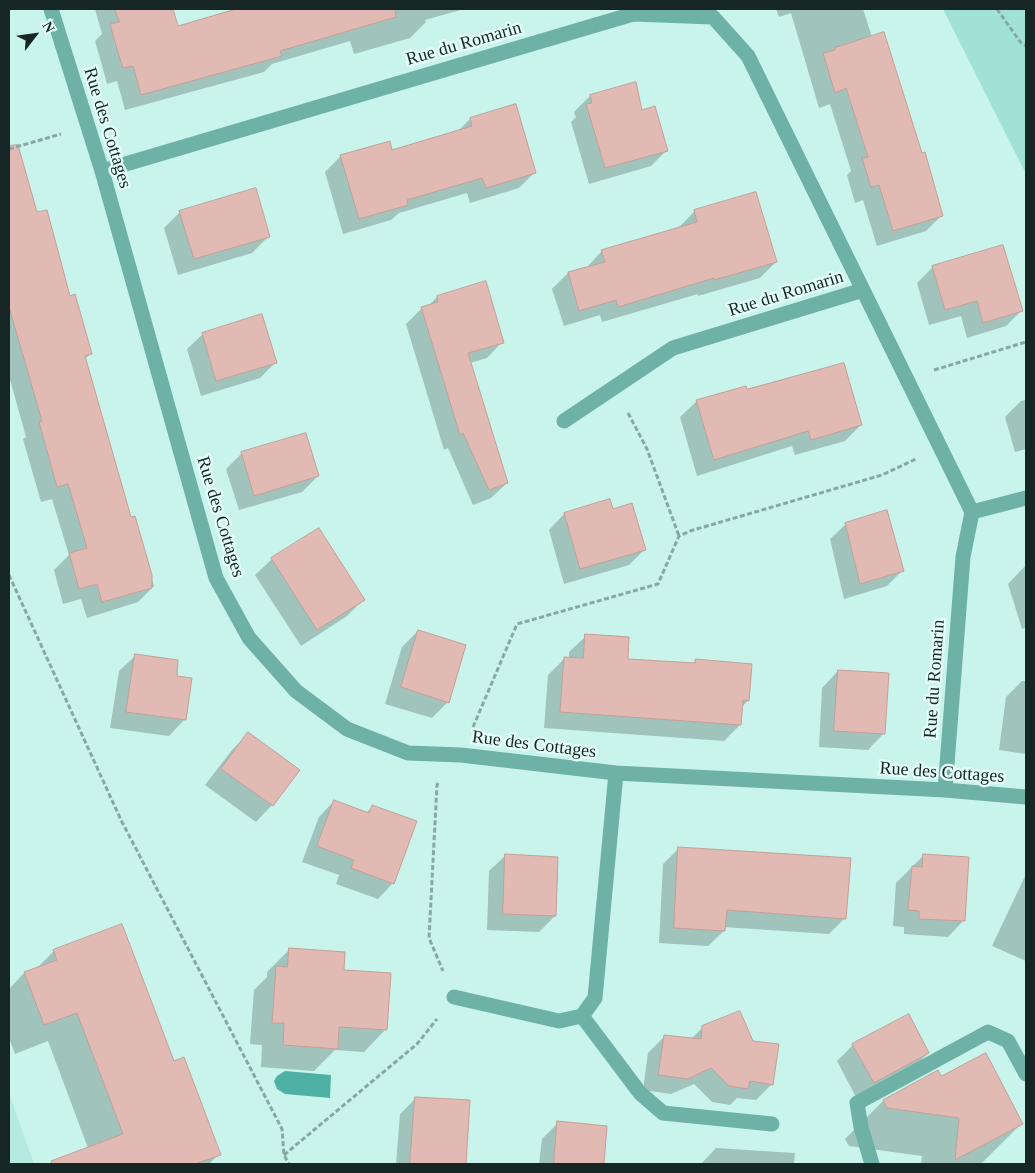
<!DOCTYPE html>
<style>
body{margin:0}
#map{position:relative;width:1035px;height:1173px;overflow:hidden;background:#c8f4ec;font-family:Georgia,serif}
canvas{display:block}
.frame{position:absolute;inset:0;border:10px solid #152624;pointer-events:none}
.north{position:absolute;left:10px;top:10px;width:50px;height:50px;-webkit-text-stroke:4px #e3fdf8;paint-order:stroke;rotate:60deg;font-size:14px;font-weight:700;line-height:20px;text-align:center;color:#152624}
.north::after{content:'';display:block;margin:auto;width:18px;height:22px;background:#152624;clip-path:polygon(50% 0,100% 100%,50% 72%,0 100%)}
</style>
<div id="map">
<canvas width="1035" height="1173"></canvas>
<div class="frame"></div>
<div class="north">N</div>
</div>
<script>
const ctx = document.querySelector('canvas').getContext('2d');
ctx.lineJoin = 'round';
function paint(path, color) { ctx.fillStyle = color; ctx.fill(path, 'evenodd'); }
function stroke(path, color, width, dash) { ctx.strokeStyle = color; ctx.lineWidth = width; ctx.lineCap = dash ? 'butt' : 'round'; ctx.setLineDash(dash || []); ctx.stroke(path); }
function write(font, color, halo, rows, align = 'center') {
  ctx.font = font + ' Georgia,serif'; ctx.lineWidth = 5; ctx.setLineDash([]); ctx.textBaseline = 'middle'; ctx.strokeStyle = halo; ctx.fillStyle = color; for (const [text, x, y, turn = 0] of rows) {
    ctx.save(); ctx.translate(x, y); ctx.rotate((+turn || 0) * Math.PI / 180); ctx.textAlign = isNaN(turn) ? turn : align; if (halo) ctx.strokeText(text, 0, 0); ctx.fillText(text, 0, 0); ctx.restore();
  }
}
paint(new Path2D(`
 M9,1093l25,71h-25z`), '#b5eae0');
paint(new Path2D(`
 M943,9h83v165z`), '#a1e2d7');
paint(new Path2D(`
 M285,1071l46,4 -1,23 -45,-4 -8,-5 -3,-8 3,-5z`), '#4eb1a3');
paint(new Path2D(`
 M95,9h77l5,18 63,-18h224l-39,11 1,2 -16,16 -56,16 -4,-13 -78,23 -8,8 -139,38 -8,-29 -10,3 -6,-22 -6,-21 7,-7z
 M776,9h87l9,28 49,117 21,61 -16,16 -49,15 -14,-46 -8,3 -8,-28 4,-4 -21,-67 -11,4 -28,-95 -12,4z
 M635,83l6,28 26,39 -16,16 -62,18 -18,-62 5,-5 -2,-5 16,-16z
 M515,106l20,66 -16,16 -49,15 -3,-10 -68,20 -8,7 -48,14 -18,-62 16,-16 50,-5 67,-20 12,-12z
 M29,188l7,26 55,139 -6,6 46,160 3,-1 20,68 -16,16 -51,16 -6,-19 -18,5 -9,-34 15,-15 -17,-56 -11,3 -18,-63 3,-2 -17,-61v-183z
 M695,211l81,51 -16,16 -62,18v-2l-96,28 -2,-7 -36,11 -12,-37 16,-16 18,-5 15,-16 78,-23v-2z
 M180,212l88,25 -16,16 -74,22 -14,-47z
 M933,267l89,43 -16,16 -39,12 -6,-22 -32,9 -12,-42z
 M437,297l65,45 -15,16 -17,5 37,120 -16,15 -18,7 -25,-57 -4,2 -38,-126 16,-16 6,-2z
 M203,334l73,28 -16,16 -59,18 -14,-47z
 M746,390l115,35 -16,16 -50,14 -3,-9 -95,30 -17,-59 17,-16z
 M1026,396v53l-11,3 -10,-35 16,-16 4,-1z
 M242,453l76,23 -16,16 -63,18 -13,-41z
 M612,511l33,38 -16,16 -65,19 -15,-54 15,-16z
 M846,524l57,46 -16,16 -43,13 -14,-60z
 M318,530l45,70 -16,16 -46,30 -46,-71 17,-16z
 M1026,565v62l-4,2 -14,-45z
 M418,631l30,71 -16,16 -47,-14 17,-57z
 M586,636l41,24 65,4 4,-3 52,39 -6,7 -2,18 -16,16 -180,-13 4,-53 16,-16h5v-7z
 M136,655l40,22 9,42 -16,17 -59,-8 9,-57z
 M838,671l46,62 -16,17 -49,-3 3,-59z
 M1022,681h4v73l-27,-4 7,-53z
 M248,734l50,36 -26,35 -16,17 -51,-37 27,-35z
 M334,801l32,12 6,-6 21,76 -15,16 -42,-15 3,-9 -37,-13 17,-45z
 M679,848l166,70 -16,16 -105,-7v4l-16,15 -49,-3 4,-79z
 M506,855l49,61 -16,16 -52,-2 2,-59z
 M924,855l39,66 -15,16 -44,-3v-7l-11,-1 3,-43z
 M1026,874v87l-34,-15z
 M290,949l52,23 44,57 -22,23 -29,-2 -21,21 -53,-4 1,-22 -12,-1 4,-54 13,-13v-5z
 M54,951l119,112 46,91 -10,10h-152l8,-7 23,-9 -40,-107 -33,13 -6,-16v-49l15,-16 12,-4z
 M703,1027l69,57 -16,16 -19,-2 -7,7 -18,-3 -18,-18 -23,10 -28,-4 5,-37 16,-16 27,2z
 M853,1045l75,8 -16,16 -55,30 -20,-38z
 M941,1078l80,46 -38,38 -4,2h-58l1,-8 -73,-10 -4,-7 38,-38z
 M415,1099l53,3 -3,62h-69l4,-50z
 M558,1123l48,4 -3,37h-64l3,-25z
 M716,1148l79,5 -1,11h-93z`), '#0003');
const building = new Path2D(`
 M115,9h58l5,17 58,-17h159l1,8 -116,34 2,5 -141,39 -8,-29 -10,2 -7,-22 -6,-22 9,-2z
 M884,32l38,121 3,-1 18,64 -50,15 -14,-46 -8,2 -9,-29 6,-1 -22,-69 -11,5 -12,-40 12,-3v-2z
 M636,82l6,28 13,-4 13,45 -63,17 -19,-64 6,-1 -2,-8z
 M516,104l20,69 -50,15 -4,-10 -75,22 1,5 -49,14 -19,-64 50,-14 2,9 80,-24 -2,-8z
 M18,145l19,67 10,-2 23,86 5,-2 17,60 -7,2 46,161 4,-1 17,59v13l-50,14 -5,-18 -18,5 -10,-36 18,-5 -19,-64 -11,3 -18,-65 3,-1 -33,-114v-161z
 M256,188l14,49 -76,22 -15,-48z
 M756,192l21,70 -63,18v-2l-96,29 -2,-7 -37,11 -11,-39 37,-10 -4,-12 96,-28 -3,-12z
 M1003,245l20,66 -40,12 -6,-22 -32,9 -13,-44z
 M486,281l18,62 -36,10 40,130 -19,7 -26,-57 -3,2 -39,-128 17,-5 -1,-6z
 M262,314l15,49 -61,18 -14,-48z
 M844,363l18,62 -51,15 -3,-9 -94,29 -18,-60 50,-14 1,3z
 M306,433l13,43 -65,20 -13,-44z
 M610,499l3,10 19,-6 14,47 -66,19 -16,-56z
 M887,510l17,61 -44,13 -15,-61z
 M319,528l46,72 -48,30 -46,-72z
 M418,630l48,15 -17,58 -48,-16z
 M585,634l44,3 -1,22 67,4v-4l57,5 -3,37 -6,-1 -2,25 -181,-13 4,-55 19,1z
 M135,654l43,6 -1,16 15,2 -6,42 -60,-8z
 M838,670l51,3 -4,61 -51,-3z
 M248,732l52,38 -27,36 -52,-37z
 M334,800l35,13 3,-8 45,16 -23,63 -43,-16 3,-8 -37,-14z
 M678,847l173,11 -5,61 -119,-9 -2,21 -51,-3z
 M505,854l53,3 -2,59 -53,-2z
 M923,854l46,3 -4,64 -46,-2v-8l-11,-1 4,-44 10,1z
 M122,924l52,137 10,-4 37,98 -26,9h-143l-1,-3 72,-27 -46,-121 -33,12 -20,-53 33,-12 -4,-10z
 M289,948l56,4 -1,18 47,3 -4,57 -48,-3 -1,22 -55,-4 1,-22h-12l4,-57 11,1z
 M740,1011l13,30 26,3 -6,41 -23,-4 -2,8 -19,-3 -18,-18 -23,11 -30,-4 6,-40 37,4 1,-13z
 M909,1014l20,39 -55,30 -22,-39z
 M986,1053l37,71 -68,36 4,-42 -72,-10 -4,-8 55,-30 3,6z
 M415,1097l55,3 -4,64h-56z
 M557,1121l50,5 -3,38h-50z`);
paint(building, '#e1bab3');
stroke(building, '#c49e97', 1);
stroke(new Path2D(`
 M997,9l24,34 5,3
 M9,149l52,-15
 M934,370l92,-28
 M628,413l19,36 32,87
 M9,575l112,245 161,309 2,26 5,9
 M473,727l44,-103 141,-40 21,-48 11,-5 192,-56 34,-16
 M438,783l-1,2 -8,153 14,33
 M284,1155l133,-111 20,-25`), '#87a9a3', 3, [5, 2.5]);
stroke(new Path2D(`
 M872,1164l-11,-37 -4,-24 131,-71 20,9 18,33`), '#6eb1a6', 15);
stroke(new Path2D(`
 M51,9l51,162 114,407 33,60 47,53 51,38 61,24 53,2 155,18 329,17 81,7
 M102,171l531,-157 80,3 35,39 224,456 -9,45 -18,233
 M564,421l109,-73 190,-58
 M972,512l54,-14
 M454,997l105,24 23,-5 13,-18 21,-225
 M582,1016l58,77 23,20 109,11`), '#6eb1a6', 15);
write('18px', '#152624', '#e3fdf8', [
 ["Rue du Romarin",464,44,-16],
 ["Rue des Cottages",107,128,73],
 ["Rue du Romarin",786,294,-17],
 ["Rue des Cottages",220,517,73],
 ["Rue du Romarin",935,679,-86],
 ["Rue des Cottages",534,745,7],
 ["Rue des Cottages",942,773,4]
]);
</script>
